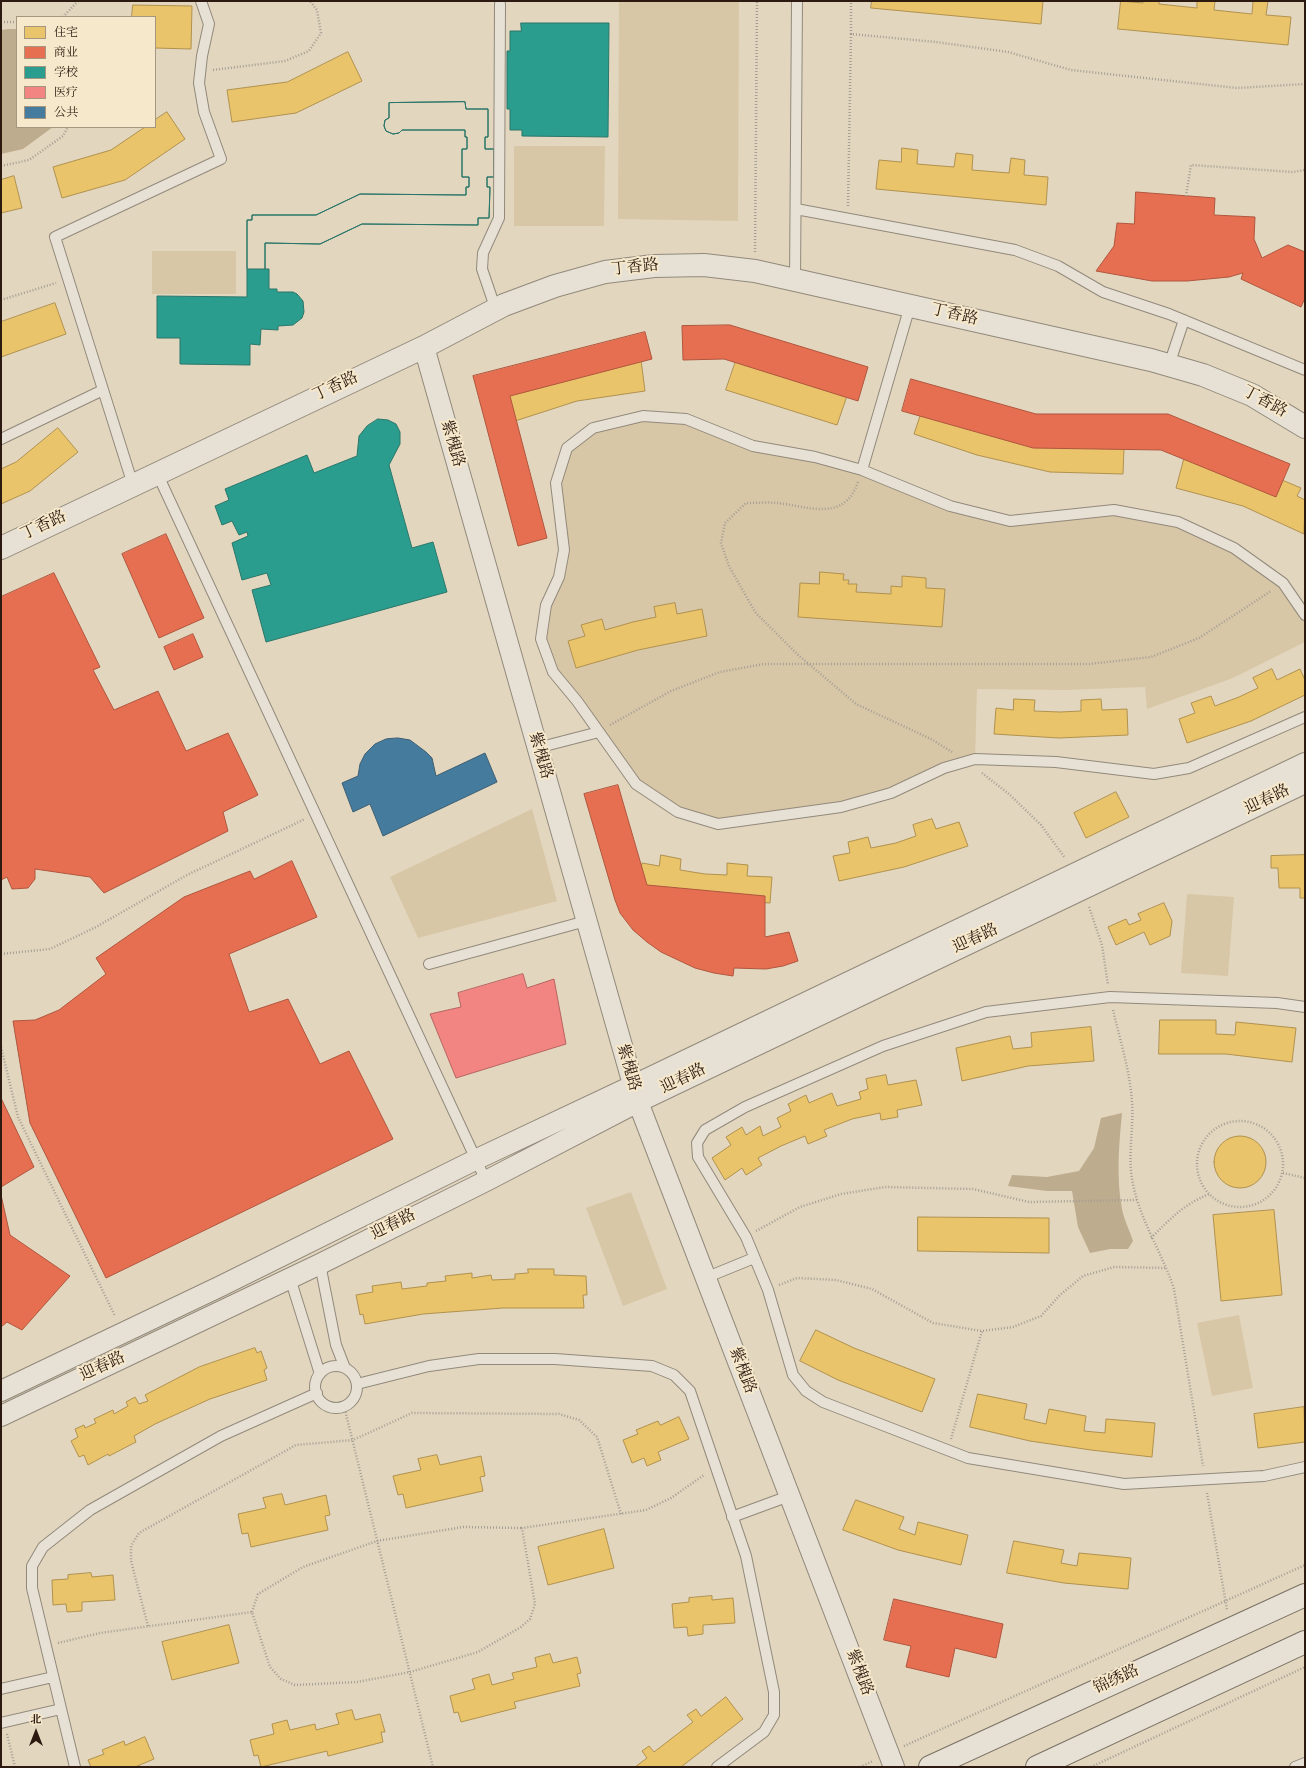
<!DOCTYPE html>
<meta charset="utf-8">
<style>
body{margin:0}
#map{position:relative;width:1306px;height:1768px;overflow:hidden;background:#e2d6be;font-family:"Sorts Mill Goudy","Noto Serif SC",serif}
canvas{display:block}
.frame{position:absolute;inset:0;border:2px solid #2c1a10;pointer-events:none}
.legend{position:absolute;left:16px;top:16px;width:140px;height:112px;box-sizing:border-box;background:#f6e8cb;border:1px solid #a59680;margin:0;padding:5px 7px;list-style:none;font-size:12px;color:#2c1a10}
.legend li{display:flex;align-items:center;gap:8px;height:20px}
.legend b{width:20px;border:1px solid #a59680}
.north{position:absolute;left:16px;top:1712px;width:40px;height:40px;-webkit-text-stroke:3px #f6e8cb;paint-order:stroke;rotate:0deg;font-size:11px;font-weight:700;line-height:16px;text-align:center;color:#2c1a10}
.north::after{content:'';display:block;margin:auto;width:14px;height:18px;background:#2c1a10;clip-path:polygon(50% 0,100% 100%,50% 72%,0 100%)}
</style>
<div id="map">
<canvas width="1306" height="1768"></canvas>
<div class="frame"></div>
<ul class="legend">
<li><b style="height:11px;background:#e9c46a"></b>住宅</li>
<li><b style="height:11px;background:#e76f51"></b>商业</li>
<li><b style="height:11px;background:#2a9d8f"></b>学校</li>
<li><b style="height:11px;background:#f28482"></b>医疗</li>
<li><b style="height:11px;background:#457b9d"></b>公共</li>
</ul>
<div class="north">北</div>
</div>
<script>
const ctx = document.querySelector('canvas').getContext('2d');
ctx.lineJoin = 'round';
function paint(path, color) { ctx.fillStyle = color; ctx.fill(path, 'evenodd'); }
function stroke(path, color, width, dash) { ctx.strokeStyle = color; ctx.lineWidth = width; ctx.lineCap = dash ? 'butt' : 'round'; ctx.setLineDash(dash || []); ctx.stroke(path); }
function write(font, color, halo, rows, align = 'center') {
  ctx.font = font + ' "Sorts Mill Goudy","Noto Serif SC",serif'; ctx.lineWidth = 4; ctx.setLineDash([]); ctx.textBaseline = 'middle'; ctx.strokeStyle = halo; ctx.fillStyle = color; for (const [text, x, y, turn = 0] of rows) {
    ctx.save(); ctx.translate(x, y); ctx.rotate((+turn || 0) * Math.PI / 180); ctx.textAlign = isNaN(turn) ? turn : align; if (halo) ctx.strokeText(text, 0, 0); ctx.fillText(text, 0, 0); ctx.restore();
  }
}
paint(new Path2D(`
 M619,1h120l-1,220 -120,-2z
 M514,146h91l-1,80h-90z
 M152,251h84v43h-84z
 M643,416l43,3 67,27 62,11 135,49 60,15 104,-11 64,12 56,26 49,35 22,32v27l-72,36 -86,31 -2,-22 -80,3 -88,-1 -2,70 -84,34 -173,31 -40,-12 -42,-28 -83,-112 -12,-33 23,-89 -8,-67 11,-35 26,-20z
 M532,809l25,92 -139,37 -28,-61z
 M1187,894l47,3 -6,79 -47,-3z
 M631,1192l36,97 -44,17 -37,-98z
 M1239,1315l14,73 -41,8 -15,-73z`), '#d8c7a7');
paint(new Path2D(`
 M9,29h8v98h36l-30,22 -22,5v-124z
 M1122,1113c-3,32 -6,64 0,96 2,11 8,22 11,32l-5,8h-18l-20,4 -12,-26 -6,-36h-25l-39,-5 4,-11 35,2 32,-6 15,-23 7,-30z`), '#beac8e');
const homes = new Path2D(`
 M872,1h171l-2,23 -170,-16z
 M1121,1l22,2v-2h16v3l38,4v-7h18l-1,9 38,4 1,-13h15l-2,14 25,2 -3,28 -170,-16z
 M133,5l59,1 -1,43 -36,-1v-31h-23z
 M348,52l14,29 -66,32 -64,9 -5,-32 60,-8z
 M167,112l18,27 -60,41 -63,18 -9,-31 58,-17 34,-23h10v-7z
 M902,148l16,2 -1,14 37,3 2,-14 17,2 -1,15 37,3 2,-15 14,2 -1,15 24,2 -2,28 -170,-16 3,-29 22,2z
 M14,176l8,32 -21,5v-33z
 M55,303l11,31 -65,23v-35z
 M616,355l2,9 23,-4 4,31 -68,10 -65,21 -10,-29 24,-8 -3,-9 19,-6 3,9 28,-9 24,-3 -1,-10z
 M737,358l15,4 1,-4 20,6 -2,5 38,12 1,-5 20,6 -1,5 19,6 -11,32 -111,-35z
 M945,406l20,6 -4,11 47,13 3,-11 19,4 -2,11 28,7h22v-11h21v11l25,1 -1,26 -73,-2 -73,-17 -63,-21 8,-24 20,6z
 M58,428l20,24 -48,39 -29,13v-35l15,-7z
 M1211,456l19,5 -2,9 28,7 22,11 4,-8 19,8 -4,8 8,4 -1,34 -61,-28 -67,-18 8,-30 24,7z
 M820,572l24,2 -1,6h6l-1,4h9l-1,8 35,2v-8l11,1v-11l24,2v10l19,1 -3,38 -144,-10 2,-34 19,1z
 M675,603l2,11 25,-5 5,27 -69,14 -62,18 -8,-27 17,-5 -4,-11 21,-6 3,11 28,-8 23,-5 -2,-10z
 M1272,669l5,11 23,-11 5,11v15l-54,26 -64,22 -8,-24 16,-6 -4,-10 20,-7 4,10 24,-9 19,-9 -5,-10z
 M1014,699l21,1 -1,11 26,1 21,-1v-11l20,-1 1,11 25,-1 1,26 -69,3 -65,-4 2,-26 17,2z
 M1116,792l13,25 -43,21 -12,-25z
 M932,819l4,10 23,-7 9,24 -64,21 -65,14 -6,-25 17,-3 -2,-11 20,-5 3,11 25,-5 20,-7 -3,-11z
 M661,855l20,4 -1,11 25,4 22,1v-12l21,2 -1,11 25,1 -2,26 -66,-4 -67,-11 5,-25 17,3z
 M1305,855v43h-5v-10h-21l-1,-20h-7v-12z
 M1164,903l8,18 -2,15 -20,9 -6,-13 -28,13 -8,-18 18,-8 3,6 12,-5 -3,-6z
 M1160,1020h56v14l19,1 1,-13 60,6 -4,34 -66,-8h-67z
 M1091,1027l3,34 -66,5 -66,15 -6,-33 54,-12 3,13 19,-2 -1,-14z
 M886,1075l2,10 28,-5 6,25 -25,5 1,7 -17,3 -1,-7 -28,6 -28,11 3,6 -19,8 -3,-8 -24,10 -23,12 4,7 -16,10 -4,-7 -17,12 -13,-22 19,-13 -5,-8 16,-10 4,8 14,-9 3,10 18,-9 -4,-9 14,-7 -3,-7 18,-9 3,8 23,-10 5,13 24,-7 -2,-7 9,-3 -2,-10z
 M1214 1162a26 26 0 1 1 52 0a26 26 0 1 1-52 0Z
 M1274,1210l8,85 -61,6 -8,-86z
 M918,1217l131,1v35l-131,-2z
 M528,1269h26v6l32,1 1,19h-4l1,13h-81l-80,6 -58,10 -2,-10 -3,1 -4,-20 17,-3 -1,-6 29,-4 1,7 25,-3v-3l19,-2 -1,-5 27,-3v5l19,-3 1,5 23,-1v-5l13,-1z
 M816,1330l38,18 81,31 -13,33 -84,-32 -38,-19z
 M255,1348l2,5 4,-2 6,17 -3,2 3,10 -57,19 -55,25 -21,12 2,6 -27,14 -1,-2 -20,11 -4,-10 -5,2 -8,-16 7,-4 -3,-8 9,-4 1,3 11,-5 -2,-4 19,-9 1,4 14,-8 -2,-4 9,-5 4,7 9,-3 -3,-6 54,-28z
 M978,1394l49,10 -3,15 22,5 3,-15 37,7 -2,15 21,2 1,-14 49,4 -3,34 -61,-7 -61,-9 -60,-14z
 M1304,1407l1,35 -47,6 -4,-34z
 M679,1417l10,22 -31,13 3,8 -14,6 -3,-8 -12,5 -9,-23 15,-6 -2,-4 22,-9 2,4z
 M437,1455l3,10 41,-9 4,20 -5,1 3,14 -77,17 -3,-14 -5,1 -5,-19 28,-6 -3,-11z
 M282,1494l3,11 41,-10 4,20 -5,1 3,14 -77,17 -3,-14 -6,1 -4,-20 28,-6 -3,-10z
 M856,1500l48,17 -5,12 16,6 3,-13 50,13 -7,30 -63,-15 -55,-20z
 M604,1529l10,39 -66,17 -10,-38z
 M1014,1541l50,9 -3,13 16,3 2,-13 52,5 -3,31 -64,-6 -57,-10z
 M91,1573l1,4 21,-2 2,25 -33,2v9l-15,1 -1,-8 -13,1 -1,-25 16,-1v-4z
 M712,1596v4l21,-2 2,25 -32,2v9l-15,2 -1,-9 -13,1 -2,-24 17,-2v-4z
 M229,1625l10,38 -67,17 -10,-38z
 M550,1654l3,9 24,-6 4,16 -4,1 3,12 -66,16 2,6 -55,14 -3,-10 -4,1 -4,-17 25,-7 -3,-10 17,-5 3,11 22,-6 -2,-6 25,-6 -2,-9z
 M726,1697l17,22 -62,48h-46l12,-9 -5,-7 7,-5 5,6 39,-30 -6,-7 9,-6 5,7z
 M352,1710l3,10 25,-6 5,18h-4l2,10 -55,14 -1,-5 -66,16 -3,-12 -4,1 -4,-16 24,-6 -2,-10 15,-4 3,10 25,-6 1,6 23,-6 -3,-10z
 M145,1737l9,22 -19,8h-44l-3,-7 16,-6 -2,-4 22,-9 1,4z`);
paint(homes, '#e9c46a');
stroke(homes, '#b0914f', 1);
const shops = new Path2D(`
 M1136,192l79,6 -1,17 41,2 -1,22 8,19 26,-13 17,7v46l-4,9 -60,-28 2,-6 -14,4 -42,4h-35l-56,-10 18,-25 3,-23 17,1z
 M730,325l138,42 -10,34 -134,-42 -41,1 -1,-34z
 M645,332l7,27 -142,37 37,142 -29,8 -45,-170z
 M911,379l125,35h132l122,50 -14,33 -115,-47 -128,-2 -131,-37z
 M166,534l38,84 -45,20 -37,-84z
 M54,573l46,94 -7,3 21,40 44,-19 28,60 42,-18 30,62 -35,17 5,19 -124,62 -14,-16 -55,-8v10l-7,9 -16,1 -5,-12 -6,3v-283z
 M193,634l10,23 -29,13 -10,-23z
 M618,785l29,100 118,11v41l24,-5 9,29 -15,5 -17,3 -32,-1 -1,8 -19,-3 -19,-5 -34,-16 -14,-10 -14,-12 -13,-17 -5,-13 -31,-106z
 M292,861l25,56 -88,37 20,58 39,-13 32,65 29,-13 44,88 -287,139 -76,-155 -17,-102 22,-1 24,-10 47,-36 -10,-16 88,-61 66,-26 4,8z
 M1,1098l33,69 -33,20z
 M1,1195l9,40 60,41 -48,54 -15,-8 -6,5z
 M894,1599l109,25 -7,34 -41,-10 -6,29 -43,-10 5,-21 -27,-6z`);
paint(shops, '#e76f51');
stroke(shops, '#af563e', 1);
const schools = new Path2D(`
 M521,23h88l-1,114 -86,-1v-6h-12v-21h-3v-58h3v-20h11z
 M465,102l1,7h22v28h-3v12h9v28h-7v10h3l-1,31h-11v7l-116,-1 -42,20 -55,-1v26h4v20h8v3h16l4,2 6,7 1,11 -2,6 -9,7 -15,1v4l-17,-1 -1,16 -10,-1v21l-70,-1v-26h-23v-42l90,1v-77h5v-5h64l44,-21 106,1v-8h3v-10h-7v-28h5v-12h-2v-7h-63l-3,3 -6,1 -7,-3 -2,-5 1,-6 4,-2v-15z
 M465,102l1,7h22v28h-3v12h9v28h-7v10h3l-1,31h-11v7l-116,-1 -42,20 -55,-1v26h-18v-49h5v-5h64l44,-21 106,1v-8h3v-10h-7v-28h5v-12h-2v-7h-63l-3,3 -6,1 -7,-3 -2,-5 1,-6 4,-2v-15z
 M378,419l10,1 8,4 4,8v12l-11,21 23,83 21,-6 14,50 -181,50 -14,-52 19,-5 -4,-12 -25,7 -10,-37 16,-7 -1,-4 -8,3 -7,-14 -10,4 -7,-19 14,-6 -4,-11 82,-34 7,18 43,-17 2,-20 8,-10z`);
paint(schools, '#2a9d8f');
stroke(schools, '#2b7669', 1);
const health = new Path2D(`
 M523,974l4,14 27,-9 12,65 -110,34 -26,-64 31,-7 -3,-14z`);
paint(health, '#f28482');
stroke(health, '#b76460', 1);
const public = new Path2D(`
 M398,738l12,2 16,12 6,6 4,18 49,-23 12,29 -114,54 -13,-32 -17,8 -11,-29 16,-7 2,-12 5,-10 10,-10 11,-5z`);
paint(public, '#457b9d');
stroke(public, '#3e5e73', 1);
const service = new Path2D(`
 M796,209l219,41 43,16 45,26 66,22 136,56
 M795,281l2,-280
 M496,310l-14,-41 1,-16 16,-35 1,-214
 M1169,365l15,-45
 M1,439l102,-49
 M862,470l48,-164
 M157,473l329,708
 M133,485l-78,-248 166,-78 -17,-47 -5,-29 3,-27 7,-32 -8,-23
 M1305,615l-22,-32 -49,-35 -56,-26 -64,-12 -104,11 -60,-15 -88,-36 -47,-13 -62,-11 -67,-27 -43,-3 -50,12 -26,20 -11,35 8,67 -5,27 -13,28 -5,34 12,33 24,29 59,83 42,28 40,12 123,-17 50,-14 53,-25 31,-9 81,3 98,12 35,-6 116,-51
 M537,748l62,-16
 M429,964l157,-43
 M1305,1007l-28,-4 -167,-6 -124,15 -103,34 -138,61 -40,23 -8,13 1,14 48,80 22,53 25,85 13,16 17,11 145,56 156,26 140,-8 41,-9
 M320,1264l16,81 9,23
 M290,1278l30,96
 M705,1278l49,-20
 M315 1387a21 21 0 1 1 42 0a21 21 0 1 1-42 0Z
 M357,1384l72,-18 50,-7h76l97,7 22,9 16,16 56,165 28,136v23l-10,17 -47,35
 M732,1517l57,-21
 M1,1689l52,-12
 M1,1723l60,-14
 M75,1767l-43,-179v-22l11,-19 47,-37 131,-74 96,-43
 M1295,1767l10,-4`);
const minor = new Path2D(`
 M424,347l214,755 256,665
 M1,1391l220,-105 254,-126 157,-74 673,-323
 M1,1416l319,-152 166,-83 152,-79 667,-319`);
const tertiary = new Path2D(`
 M1,548l423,-201 80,-42 51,-19 50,-14 49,-6 50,-1 51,6 396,89 52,15 49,20 53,32`);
const secondary = new Path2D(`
 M930,1767l375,-172
 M1037,1767l268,-125`);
stroke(service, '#92897b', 12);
stroke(minor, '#92897b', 22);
stroke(tertiary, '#92897b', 24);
stroke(secondary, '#797063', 24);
stroke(new Path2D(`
 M63,17l15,-16
 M1,22h16
 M851,34v-33
 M213,70l72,-9 24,-10 12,-18 -4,-23 -7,-9
 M1,166l28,-6 34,-24 5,-9
 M1186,196l5,-31 102,7 12,-2
 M848,206l3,-172 85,8 72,10 63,18 166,18 68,-4
 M755,252l2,-251
 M1,300l55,-17
 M858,482c-14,41 -50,24 -81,21 -10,-1 -21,0 -31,0l-21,20 -4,20 8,23 26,46 42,42 59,50 75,35 21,13
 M610,725l61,-34 49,-19 44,-8h325l62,-7 48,-19 72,-47
 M982,773l27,21 32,31 24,33
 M1089,907l13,38 6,40
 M1,954l49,-5 46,-22 91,-52 118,-56
 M1113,1010c7,30 17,61 19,92 2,27 -5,55 1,82 8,39 29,68 41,105l29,177
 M1,1047l17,70 97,199
 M1197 1164a43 43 0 1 1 86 0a43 43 0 1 1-86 0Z
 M1283,1173l22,5
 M756,1231l44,-24 41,-13 44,-7 88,2 56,13 108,-2
 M1151,1238c20,-20 32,-33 58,-44
 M779,1285l18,-7 39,2 36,9 61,34 49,8 31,-4 28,-11 19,-21 23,-19 31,-9 53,1
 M344,1406l89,361
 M951,1439l31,-108
 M1207,1493l20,117
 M252,1612l6,-18 45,-27 74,-26 86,-14 59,1
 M148,1626l-17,-65v-15l8,-13 157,-88 57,-5 59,-27 147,1 20,6 18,17 24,77
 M58,1643l42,-10 152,-21 18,55 11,12 14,6 62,-3 53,-10 68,-20 43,-25 9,-8 5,-15 -13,-76 124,-18 25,-12 33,-23
 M7,1734l8,33
 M904,1746l401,-181
 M860,1767l13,-6
 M1091,1767l214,-100`), '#a49e94', 2.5, [1, 2]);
stroke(service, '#e7e1d5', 10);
stroke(minor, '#e7e1d5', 20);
stroke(tertiary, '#e7e1d5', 22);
stroke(secondary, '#e7e1d5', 22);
write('16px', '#2c1a10', '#f6e8cb', [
 ["丁香路",635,269,-6],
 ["丁香路",954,316,13],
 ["丁香路",336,388,-25],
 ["丁香路",1264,403,28],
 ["紫槐路",451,444,74],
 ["丁香路",44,527,-25],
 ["紫槐路",539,756,74],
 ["迎春路",1268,801,-26],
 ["迎春路",976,940,-25],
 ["紫槐路",627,1068,74],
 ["迎春路",684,1080,-26],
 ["迎春路",394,1226,-27],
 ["迎春路",103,1368,-25],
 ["紫槐路",741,1371,69],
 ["紫槐路",858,1673,69],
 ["锦绣路",1117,1681,-25]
]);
</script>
